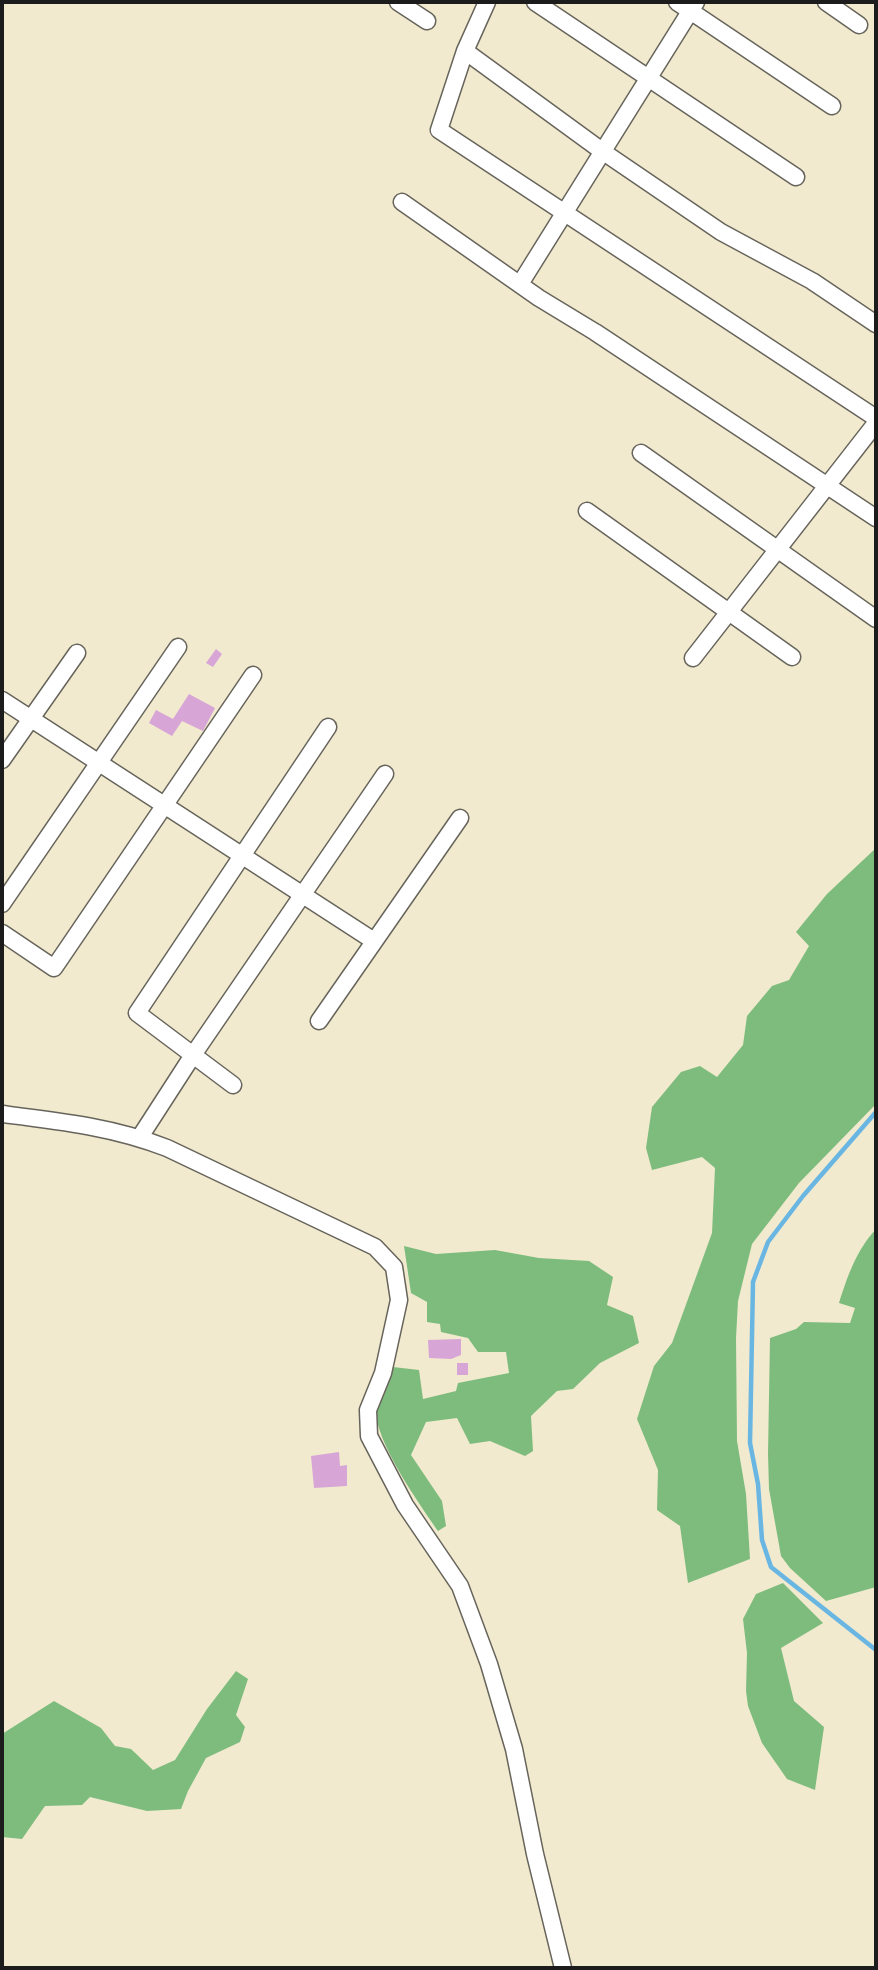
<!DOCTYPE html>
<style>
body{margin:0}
#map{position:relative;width:878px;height:1970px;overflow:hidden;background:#f1eacf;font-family:"Comic Neue",sans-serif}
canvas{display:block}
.frame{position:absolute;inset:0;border:4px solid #1c1c1c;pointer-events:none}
</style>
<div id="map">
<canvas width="878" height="1970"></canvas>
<div class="frame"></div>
</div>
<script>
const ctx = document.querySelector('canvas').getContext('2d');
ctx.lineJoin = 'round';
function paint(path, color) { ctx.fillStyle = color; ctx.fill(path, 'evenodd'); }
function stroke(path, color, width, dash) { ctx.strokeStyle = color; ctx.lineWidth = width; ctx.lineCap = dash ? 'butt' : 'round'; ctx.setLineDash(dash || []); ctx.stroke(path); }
paint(new Path2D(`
 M876,848v256l-77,79 -47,61 -14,57 -2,37 1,103 9,53 4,65 -62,24 -8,-57 -23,-16 1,-40 -21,-51 17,-53 18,-23 40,-110 3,-65 -13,-11 -50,13 -6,-22 6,-41 29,-35 19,-6 17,11 26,-32 4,-29 25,-30 17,-6 20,-34 -13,-14 31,-38z
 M876,1229v358l-50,14 -36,-33 -9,-12 -12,-67 -1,-35 2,-116 26,-9 8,-7 46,1 5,-15 -16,-5c9,-28 17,-52 37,-74z
 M404,1246l32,8 59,-4 44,8 50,3 24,16 -6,28 26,11 6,27 -39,20 -27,26 -16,2 -26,25 2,35 -8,5 -35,-15 -20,3 -13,-26 -31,4 -15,33 31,46 4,25 -8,5c-19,-28 -69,-97 -62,-130 3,-11 12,-24 17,-34l26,3 4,29 33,-8 2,-8 51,-10 -3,-21h-28l-10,-14 -27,-6 -1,-8 -13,-2v-20l-16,-9z
 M783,1583l40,40 -42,25 13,53 30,26 -9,63 -28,-11 -25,-36 -14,-37 -2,-15 1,-38 -4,-34 13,-25z
 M236,1671l12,8 -12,36 9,12 -5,15 -34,16 -18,33 -7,18 -34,2 -57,-14 -8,8 -37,1 -23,33 -20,-2v-103l52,-33 47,27 14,18 16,3 22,21 22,-10 32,-51z`), '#7ebc7d');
stroke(new Path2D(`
 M876,1112l-73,84 -35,46 -15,40 -3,161 8,41 4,56 9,27 105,83`), '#6ab6e3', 4.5);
paint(new Path2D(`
 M216,649l6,5 -9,13 -7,-4z
 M189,694l26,14 -12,23 -21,-10 -10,15 -23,-13 7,-13 17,9z
 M461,1339v16l-10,4 -22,-1 -1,-18z
 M457,1363h11v12h-11z
 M339,1452l1,14 7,-1v21l-33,2 -3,-32z`), '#d7a5d6');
const minor = new Path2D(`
 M398,2l29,19
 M487,2l-22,49 -26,79 437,288
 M535,2l261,175
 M677,2l155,104
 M826,2l33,23
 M465,51l137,100 119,81 91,49 64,43
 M402,202l137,96 56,34 281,186
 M520,284l176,-282
 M641,453l235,166
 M587,511l205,146
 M693,658l183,-235
 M2,700l372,241
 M2,760l75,-107
 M2,904l176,-257
 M2,933l52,35 199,-293
 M319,1021l141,-203
 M233,1085l-96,-72 191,-286
 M2,1114c57,7 111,13 165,34l208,99 19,20 5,33 -16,73 -15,37 1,26 36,69 55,81 29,78 25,85 21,105 28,114
 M140,1137l53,-82 192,-281`);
stroke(minor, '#67645b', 19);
stroke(minor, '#fff', 16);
</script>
